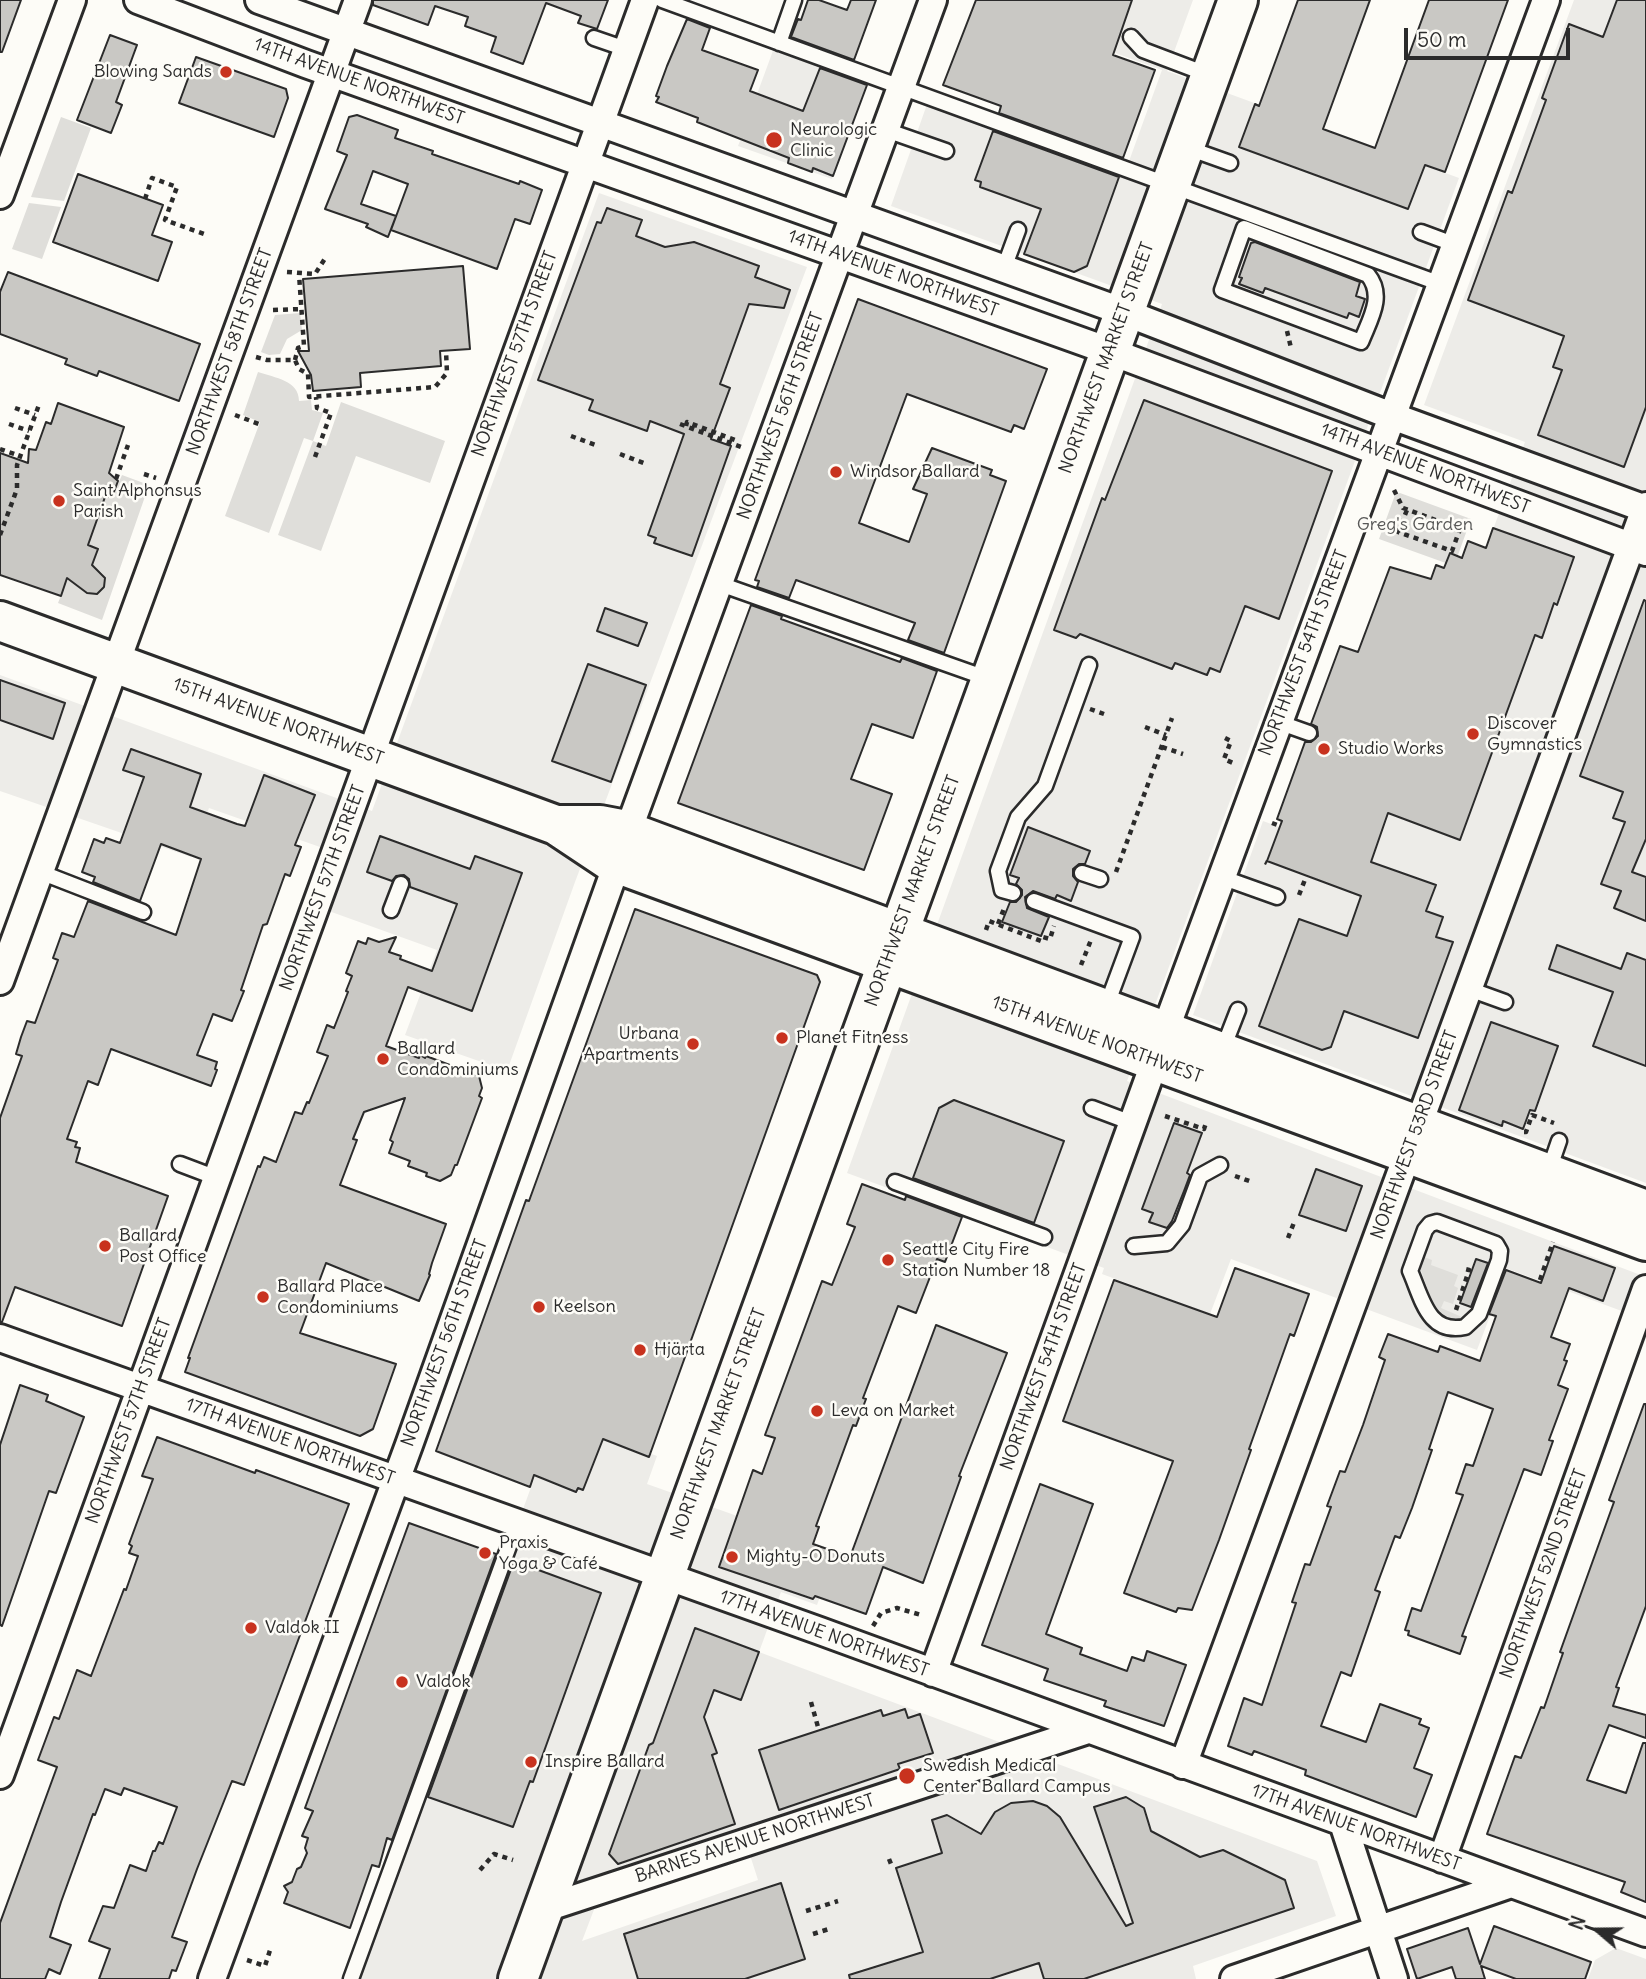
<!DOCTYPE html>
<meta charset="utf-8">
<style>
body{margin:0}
#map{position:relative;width:1646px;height:1979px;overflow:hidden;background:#fdfcf7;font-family:Delius,sans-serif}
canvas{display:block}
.north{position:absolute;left:1562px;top:1895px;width:70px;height:70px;-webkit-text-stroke:5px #fdfcf7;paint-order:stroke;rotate:290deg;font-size:19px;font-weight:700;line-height:28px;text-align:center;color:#2b2b2b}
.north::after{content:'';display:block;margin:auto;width:24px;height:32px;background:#2b2b2b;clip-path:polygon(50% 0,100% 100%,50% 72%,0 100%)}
.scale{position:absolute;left:1404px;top:28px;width:166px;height:32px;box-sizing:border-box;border:4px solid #2b2b2b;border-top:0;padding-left:9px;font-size:21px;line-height:24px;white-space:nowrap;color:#2b2b2b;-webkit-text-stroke:5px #fdfcf7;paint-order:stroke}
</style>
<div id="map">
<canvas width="1646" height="1979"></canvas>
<div class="north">N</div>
<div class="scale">50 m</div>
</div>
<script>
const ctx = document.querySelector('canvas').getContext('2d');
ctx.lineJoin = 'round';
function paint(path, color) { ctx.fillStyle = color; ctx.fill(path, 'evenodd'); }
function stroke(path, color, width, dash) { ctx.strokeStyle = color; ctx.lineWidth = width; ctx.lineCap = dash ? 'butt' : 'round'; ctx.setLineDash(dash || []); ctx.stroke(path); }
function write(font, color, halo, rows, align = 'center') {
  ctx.font = font + ' Delius,sans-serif'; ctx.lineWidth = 5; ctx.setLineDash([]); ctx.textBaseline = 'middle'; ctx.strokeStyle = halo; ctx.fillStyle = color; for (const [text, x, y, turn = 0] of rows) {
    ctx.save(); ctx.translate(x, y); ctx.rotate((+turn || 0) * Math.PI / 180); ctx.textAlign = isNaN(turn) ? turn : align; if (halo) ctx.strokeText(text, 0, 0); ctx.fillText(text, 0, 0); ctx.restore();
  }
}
paint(new Path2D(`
 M1072,0h121l-26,71 292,107 -332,903 519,196v43l-138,-51 -31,81 -246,-91 -21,55 -108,-40 2,-6 -257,-95 315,-869 -271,-98 40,-113 197,71 34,-94 -102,-37z
 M1574,0h72v1183l-453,-168 70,-194 109,40 153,-419 -101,-37z
 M778,37l94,35 -40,107 -94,-33z
 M599,193l208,74 -232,615 -68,189 -102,-36 32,-85 -136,-49 19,-54 -111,-39 -18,49 -191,-66v-116l372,136z
 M556,1419l101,37 -10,28 189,67 -19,54 -36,-13 -22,60 558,209 19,55 -143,50 3,13h-845zM741,1827l17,53 -176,61 26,-68z
 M1616,1948l30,11v20h-58l7,-19z`), '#edece8');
paint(new Path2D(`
 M61,117l30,11 -27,73 -33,-4z
 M29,203l32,4 -19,52 -30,-10z
 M300,313l2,17 -15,9 -7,15 -11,1 -8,-3 14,-37z
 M258,372c17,6 41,8 41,29l12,-1 1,10 11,3 -10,28 -9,-3 -35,95 -44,-17 35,-94 -17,-7z
 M341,402l104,39 -15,42 -74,-27 -35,95 -43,-16 35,-94 13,5z
 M122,475l27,10 -47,135 -44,-17 9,-23c1,0 10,3 12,4 10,8 14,16 25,3 4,-11 -3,-19 -15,-18l9,-20 -10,-4 14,-39 -1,-9h11z
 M1400,493l71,26 -17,47 -75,-27 16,-44z
 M1431,1234l2,2 -9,21 8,3 -1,5 27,10 -4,11 4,2 -5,16 -9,-3 -3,7 21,9 -4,3 -21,-3 -16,-47v-9z`), '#dfdeda');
const building = new Path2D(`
 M0,0h21l-19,52h-2z
 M373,0h235l-11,29 -19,-6 3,-7 -35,-13 -23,61 -32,-12 5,-15 -31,-11 3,-9 -33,-11 -7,19 -55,-20z
 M808,0h11l28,10 4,-10h25l-22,60 -63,-23 7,-18 3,1z
 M976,0h156l-19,55 42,15 -32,88 -124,-45 2,-7 -58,-21z
 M1298,0h72l-47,129 52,19 54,-148h79l-63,172 -20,-7 -17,44 -169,-62 16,-43 4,2z
 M1617,0h29v407l-22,60 -86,-32 24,-65 -9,-3 11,-31 -96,-36 40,-109 4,2 34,-93 -4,-2 27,-74 34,13z
 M687,19l23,9 -8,22 56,20 -8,21 53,20 17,-43 47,17 -34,91 -20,-8 -1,4 -24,-9 1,-5 -92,-36 1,-4 -42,-16 3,-5 -3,-1 11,-30z
 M110,35l27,10 -21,57 6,3 -11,28 -34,-13z
 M196,57l90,32 2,9 -14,39 -95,-34z
 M357,115l41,15 -3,8 38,13 -1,3 87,30 1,-3 22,9 -12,34 -15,-5 -18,50 -106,-39 17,-46 -35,-13 -12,33 35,12 -8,21 -22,-10 2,-3 -43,-15 22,-54 -10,-4 12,-34z
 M993,131l126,46 -32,89 -13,6 -50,-18 17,-45 -61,-22 1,-5 -6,-2z
 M78,174l85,31 -11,30 20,7 -14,39 -105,-39z
 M607,208l35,12 -6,16 29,11 29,-5 65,24 -4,11 35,13 -6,18 -35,-4 -29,80 10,4 -19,51 20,7 -39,110 -38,-13 2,-5 -8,-3 36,-101 -34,-13 -3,10 -58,-21 4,-10 -55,-20 59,-158 4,1z
 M1255,242l105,40 -4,14 9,3 -6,18 -10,-4 -2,5 -82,-30 -2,5 -24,-9 3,-6 -3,-1 12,-34z
 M463,266l7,83 -30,2 1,15 -81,7 1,14 -48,4 -2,-16 -13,-24h11l-6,-72z
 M8,272l192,72 -21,57 -80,-30 -2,5 -32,-12 2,-5 -67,-25v-42z
 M858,299l189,70 -23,60 -10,-4 -3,7 -104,-38 -48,129 50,19 18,-48 -14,-5 19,-41 60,22 -2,5 16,6 -62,172 -36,-13 7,-17 -119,-43 -7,18 -32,-11 2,-6 -4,-1z
 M1144,400l188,71 -53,148 -34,-13 -25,66 -10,-4 -3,7 -32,-12 -3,6 -92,-35 -4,4 -22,-8 48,-132 3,2z
 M58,403l66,24 -15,46 9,8 -6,16h-7l-17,48 10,4 -6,16 13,13 -1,9 -7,7 -10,-1 -20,-15 -6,18 -61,-21v-122l28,10 1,-14 7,1 10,-28 5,2z
 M1493,528l81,29 -17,48 -3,-2 -12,35 -7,-3 -75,205 -72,-27 -17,49 65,23 -10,26 17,6 -7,20 17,5 -35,96 -74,-27 -13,36 -9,3 -63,-24 40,-107 48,17 14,-40 -94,-35 15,-40 -5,-2 28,-77h6l7,-6 -1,-9 -6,-3 29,-78 18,6 32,-85 41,12 5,-14 8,3 6,-15 12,5 6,-17 18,7z
 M1644,600l2,1v238l-14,33 14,5v44l-32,-13 7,-17 -20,-7 24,-62 -12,-4 10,-26 -43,-16z
 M751,605l31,11 -1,3 119,43 2,-4 35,13 -24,67 -41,-14 -21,55 41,15 -28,76 -186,-67z
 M605,608l42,15 -9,23 -41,-15z
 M588,664l58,21 -35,97 -59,-21z
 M0,680l65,23 -12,36 -53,-19z
 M131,749l70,25 -11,33 47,17 8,2 19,-51 51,20 -20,50 6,2 -11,29 -5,-2 -18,50 -4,1 -22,65 3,1 -12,30 -19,-7 -16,41 20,7 -2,7 2,1 -6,16 -100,-37 -13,36 -10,-4 -21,58 10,3 -2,5 5,1 -4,14 92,34 -46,130 -107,-39 -13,35h-2v-204l22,-62 -6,-2 5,-17 6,-16 8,2 23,-63 -5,-2 9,-25 12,4 14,-36 88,34 25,-76 -40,-15 -21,57 -47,-19 2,-5 -13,-5 12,-33 10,4 2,-5 14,5 24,-66 -21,-7z
 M1028,827l62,24 -5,13h-6l-6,5v7l5,6 -7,19 -14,-6 -2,4 -22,-8 -8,6 2,11 22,9 -8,19 -39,-14 8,-20h6l6,-7v-5l-6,-6 3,-6 -9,-3z
 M380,836l90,33 5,-13 47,17 -50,138 -64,-24 -22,59 33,12 1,-3 5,3 1,-2 53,20 3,12 -3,8 3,2 -25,67h-2l-4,10 -11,6 -14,-5 1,-3 -19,-7 2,-5 -21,-8 4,-11 -3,-2 15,-42 -41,14 -11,27 4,1 -17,45 106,39 -14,39 -3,11 1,1 -11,26 -93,-38 -26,70 96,31 -23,65 -13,7 -175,-64 5,-14h-2l70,-192 2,1 4,-10 12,5 19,-50 7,2 5,-12 2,1 19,-47 -11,-4 10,-27 7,3 14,-36 -2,-1 6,-15 -6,-3 12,-32 8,3 2,-6 11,4 17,-5 -7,15 12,4 -1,3 32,12 25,-67 -47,-17 -1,-8 -5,-4 -8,1 -4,5 -25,-9z
 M635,909l182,66 3,7 -171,475 -46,-18 -20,51 -5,-2 -2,4 -42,-17 -4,12 -94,-36 90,-251 3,1z
 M1557,945l64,24 6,-16 19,7v106l-53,-20 20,-54 -64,-23z
 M1491,1022l67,24 -23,65 -5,-1 -7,19 -20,-8 -1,5 -43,-16z
 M954,1100l110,41 -30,82 -121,-45 26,-70z
 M1174,1123l28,10 -15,40 3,2 -6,16 -12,30 -5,7 -18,-6 4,-9 -11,-4z
 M1316,1169l46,17 -16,45 -47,-16z
 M862,1184l43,16 1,-4 56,21 -17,45 -8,-3 -21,54 -18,-7 -35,92 3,1 -10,27 -3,-1 -37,101 3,1 -6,17 37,13 86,-232 71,28 -48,123 2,1 -38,106 -40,-16 -17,47 -51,-18 -2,3 -94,-32 34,-97 9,4 13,-36 -10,-3 57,-154 10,4 23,-58 -8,-3z
 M1554,1246l61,22 -12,33 -34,-13 -18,49 19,7 -6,16 3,1 -9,24 10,4 -19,51 4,1 -12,34 -17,-6 -62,167 4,1 -6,17 -52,-19 1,-4 -4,-1 7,-22 9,3 42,-116 -7,-2 10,-29 7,2 20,-57 -45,-17 -19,57 3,1 -20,58 -12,30 -5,-2 -20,54 5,2 -29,84 -10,-4 -20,54 45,16 14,-38 41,15 -2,5 10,4 -15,40 18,7 -16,42 -111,-42 1,-5 -52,-19 -2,4 -24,-9 16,-48 18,7 34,-102 -4,-1 13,-38 5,1 21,-58 -4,-1 13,-35 5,1 18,-47 22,-65 -6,-3 9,-23 50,18 2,-6 40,15 16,-45 -7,-2 17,-44 35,13z
 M1476,1259l12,4 -17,44 -11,-4z
 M1235,1268l74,26 -15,42 -4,-2 -41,115 2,1 -32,90 -27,70 -14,-2 -2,4 -52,-19 49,-132 -110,-40 51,-141 103,37z
 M20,1385l28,10 -2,6 38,16 -28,76 -7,-2 -47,135 -2,-1v-180z
 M1644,1404h2v202l-30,81 3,1 -6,18 33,9v23l-37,-13 -22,55 39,13 17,-50h3v159l-25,-10 4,-10 -138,-48 28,-78 6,2 20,-51 3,1 19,-55 -3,-1 54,-150 -5,-2z
 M157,1437l98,36 1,-3 93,34 -105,281 -12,-4 -35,88 -25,68 15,5 -11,29 -4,-1 -3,9h-70l11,-30 -21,-8 14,-35 11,2 16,-43 16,6 7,-20h2l4,-9 4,2 14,-37 -53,-19 -3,7 -16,-6 -10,26 -2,-1 -32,88 -11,35 21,8 -11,29 -11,-5 -4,10h-45v-56l57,-156 -19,-7 16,-43 5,2 18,-49 14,6 33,-87 2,1 12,-34 -9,-3 3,-7 -3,-2 24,-65 -11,-3z
 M1040,1484l53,20 -47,130 36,14 -2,6 47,17 5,-14 12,4 3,-10 39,14 -22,61 -60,-20 2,-5 -62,-21 4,-11 -66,-24z
 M409,1523l87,31 -104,286 -5,-2 -8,29 -7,-2 -22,63 -66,-25 4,-11 -4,-6 8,-4 5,-13 4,-2 6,-14 -2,-5 3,-10 -6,-2 11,-25 -8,-3z
 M514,1561l87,32 -68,189 -3,-1 -17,46 -85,-30z
 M695,1628l64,24 -18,48 -27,-10 -10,27 13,36 -5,2 23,69 -117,40 -9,-10 40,-109 4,-2z
 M905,1709l3,9 12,-4 13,39 -35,11 2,5 -121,41 -20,-60 122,-40 2,6z
 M1126,1797l18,11 7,23 49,26 23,-7 62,30 9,28 -210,71h-40l-5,-16 -49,16h-140l-1,-4 74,-23 -27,-84 46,-15 -10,-33 15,-5 34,19 14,-22 16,-9 22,-2 14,5 13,11 66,109 7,-3 -39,-116z
 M781,1883l24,76 -60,20h-107l-14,-45z
 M1494,1926l97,36 -6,17h-69l-35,-13 4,13h-29l-4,-12 -35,12 -10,-30 61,-21 12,36z`);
paint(building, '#c9c8c4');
stroke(building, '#2b2b2b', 2);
const service = new Path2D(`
 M662,0l779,284
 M1131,37l12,13 66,25
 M594,38l32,11
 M779,43l15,-43
 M886,130l60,21
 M1185,147l45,16
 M1244,228l124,47c17,21 2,44 -7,67l-139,-52z
 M1421,232l35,13
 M1004,268l14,-38
 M720,584l269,95
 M1278,722l31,11
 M40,872l103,40
 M1082,873l18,6
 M1221,877l56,20
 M1013,893l-11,-3 -4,-19 20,-54 27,-31 44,-121
 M1034,901l98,36 -26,70
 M391,910l10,-26
 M1469,989l36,13
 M1222,1051l16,-41
 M1092,1108l40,15
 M180,1164l37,14
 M1548,1173l11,-32
 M895,1182l149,55
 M1437,1222l59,22 4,7 -1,9 -20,54 -14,13c-37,8 -43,-29 -55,-56l15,-41 5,-6z
 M1134,1246l33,-3 15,-18 18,-49 20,-11
 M351,1979l166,-455`);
const minor = new Path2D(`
 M138,0l168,64 803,287 537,201
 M259,0l865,312 268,104 254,93
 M0,195l72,-195
 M628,831l305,-831
 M0,981l358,-981
 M1165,1031l381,-1031
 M0,1338l820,293 826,302
 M933,1673l222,-612
 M1183,1765l463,-1259
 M0,1775l645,-1775
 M1343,1823l51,156
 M1442,1859l204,-570
 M543,1909l545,-179
 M212,1979l197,-534 208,-581
 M1234,1979l277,-95`);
const secondary = new Path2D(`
 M518,1979l720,-1979`);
const primary = new Path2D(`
 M0,621l556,204 54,36 1036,380
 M556,825h44l21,4 1025,381`);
stroke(service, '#2b2b2b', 19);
stroke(minor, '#2b2b2b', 32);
stroke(secondary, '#2b2b2b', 44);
stroke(primary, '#2b2b2b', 44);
stroke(new Path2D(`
 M145,199l7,-21 25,9 -12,33 39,14
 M287,272l28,2 11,-17
 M273,310l29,-1
 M1287,331l4,17
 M256,357l11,3h28l4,9 9,5 1,23 126,-10 12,-14 -1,-22
 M295,360l3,-12 6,-2 -5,-72
 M15,408l20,7
 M235,415l24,9
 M9,424l20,7
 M680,424l61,23
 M686,426l1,-4 48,18 -2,4
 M571,436l27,10
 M0,449l20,7
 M620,454l26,10
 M315,457l16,-44 -14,-5 -1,-11
 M123,459l5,-14
 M144,474l12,4
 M116,479l5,-14
 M1394,490l9,18 57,21 -8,22 -54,-19 9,-22
 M0,535l17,-46v-24l23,-63
 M1090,709l14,5
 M1145,727l21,8
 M1225,738l6,3 -7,18 9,4
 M1162,747l21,7
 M1272,823l8,3
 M1265,862l2,1
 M1116,872l56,-154
 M1299,895l7,-18
 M998,924l7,-18
 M986,930l3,-9 52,20 2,-4 7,2 4,-13
 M1081,965l10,-25
 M1165,1116l39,13 2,-6
 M1524,1132h2l6,-17 22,8
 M1235,1176l17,6
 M1288,1238l7,-18
 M1540,1280l13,-38
 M1456,1310l13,-40 -4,-1
 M873,1626l8,-13 16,-5 24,7
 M811,1702l7,25
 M889,1859l2,5
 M480,1870l14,-16 19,6
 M806,1911l32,-10
 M813,1934l19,-6
 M247,1960l18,6 6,-19`), '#2b2b2b', 4.5, [5, 5]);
stroke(service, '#fdfcf7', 14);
stroke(minor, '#fdfcf7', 26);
stroke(secondary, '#fdfcf7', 38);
stroke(primary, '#fdfcf7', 38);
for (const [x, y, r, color] of [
 [226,72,7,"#c8321e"],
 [774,140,9,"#c8321e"],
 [836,472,7,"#c8321e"],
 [59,501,7,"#c8321e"],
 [1473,734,7,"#c8321e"],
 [1324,749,7,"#c8321e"],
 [782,1038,7,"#c8321e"],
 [693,1044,7,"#c8321e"],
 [383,1059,7,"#c8321e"],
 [105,1246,7,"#c8321e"],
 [888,1260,7,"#c8321e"],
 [263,1297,7,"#c8321e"],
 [539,1307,7,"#c8321e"],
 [640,1350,7,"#c8321e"],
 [817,1411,7,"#c8321e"],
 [485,1553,7,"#c8321e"],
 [732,1557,7,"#c8321e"],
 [251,1628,7,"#c8321e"],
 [402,1682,7,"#c8321e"],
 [531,1762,7,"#c8321e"],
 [907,1776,9,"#c8321e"]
]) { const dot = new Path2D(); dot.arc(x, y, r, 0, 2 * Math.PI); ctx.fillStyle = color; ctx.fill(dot); stroke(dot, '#fdfcf7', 2.5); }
write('18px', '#2b2b2b', '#fdfcf7', [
 ["Blowing Sands",212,72,"right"],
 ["Neurologic",790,130],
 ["Clinic",790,151],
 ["Windsor Ballard",850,472],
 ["Saint Alphonsus",73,491],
 ["Parish",73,512],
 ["Discover",1487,724],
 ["Gymnastics",1487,745],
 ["Studio Works",1338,749],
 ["Urbana",679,1034,"right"],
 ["Apartments",679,1055,"right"],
 ["Planet Fitness",796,1038],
 ["Ballard",397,1049],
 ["Condominiums",397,1070],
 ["Ballard",119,1236],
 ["Post Office",119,1257],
 ["Seattle City Fire",902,1250],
 ["Station Number 18",902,1271],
 ["Ballard Place",277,1287],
 ["Condominiums",277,1308],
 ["Keelson",553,1307],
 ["Hjärta",654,1350],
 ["Leva on Market",831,1411],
 ["Praxis",499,1543],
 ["Yoga & Café",499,1564],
 ["Mighty-O Donuts",746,1557],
 ["Valdok II",265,1628],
 ["Valdok",416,1682],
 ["Inspire Ballard",545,1762],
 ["Swedish Medical",923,1766],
 ["Center Ballard Campus",923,1787]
], 'left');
write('18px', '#2b2b2b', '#fdfcf7', [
 ["14TH AVENUE NORTHWEST",359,82,20],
 ["14TH AVENUE NORTHWEST",893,274,20],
 ["NORTHWEST 58TH STREET",230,352,-70],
 ["NORTHWEST 57TH STREET",515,354,-70],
 ["NORTHWEST MARKET STREET",1107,358,-70],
 ["NORTHWEST 56TH STREET",781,416,-70],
 ["14TH AVENUE NORTHWEST",1425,469,21],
 ["NORTHWEST 54TH STREET",1304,653,-69],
 ["15TH AVENUE NORTHWEST",278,722,20],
 ["NORTHWEST 57TH STREET",323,888,-70],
 ["NORTHWEST MARKET STREET",913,891,-70],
 ["15TH AVENUE NORTHWEST",1097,1040,20],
 ["NORTHWEST 53RD STREET",1415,1135,-70],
 ["NORTHWEST 56TH STREET",445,1343,-70],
 ["NORTHWEST 54TH STREET",1044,1367,-70],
 ["NORTHWEST 57TH STREET",129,1421,-70],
 ["NORTHWEST MARKET STREET",719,1424,-70],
 ["17TH AVENUE NORTHWEST",290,1442,20],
 ["NORTHWEST 52ND STREET",1544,1574,-70],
 ["17TH AVENUE NORTHWEST",824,1634,20],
 ["17TH AVENUE NORTHWEST",1356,1828,20],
 ["BARNES AVENUE NORTHWEST",755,1839,-18]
]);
write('18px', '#585857', '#fdfcf7', [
 ["Greg's Garden",1415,525]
]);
</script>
